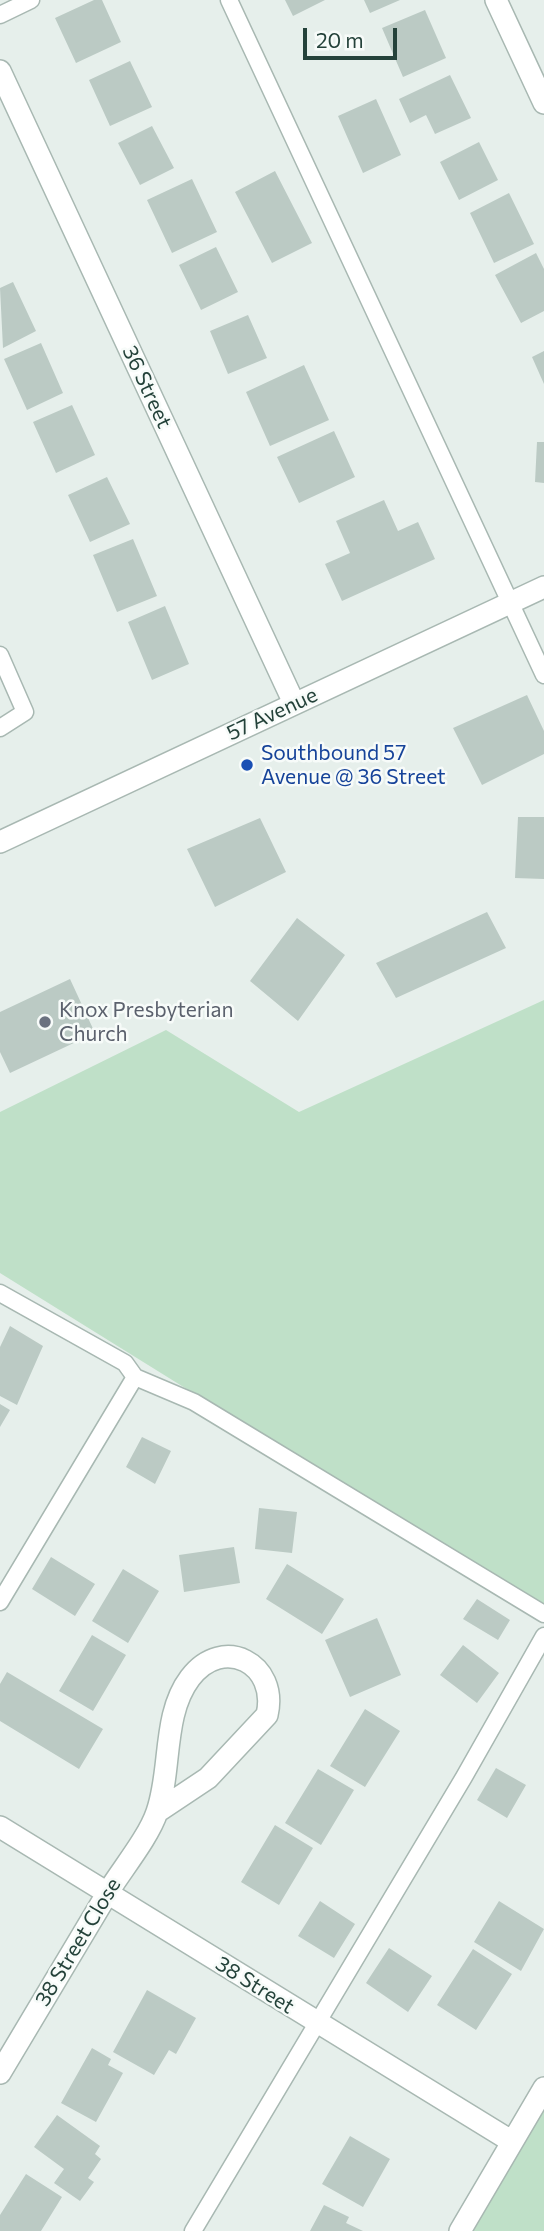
<!DOCTYPE html>
<style>
body{margin:0}
#map{position:relative;width:544px;height:2231px;overflow:hidden;background:#e6efeb;font-family:Commissioner,sans-serif}
canvas{display:block}
.scale{position:absolute;left:303px;top:28px;width:94px;height:32px;box-sizing:border-box;border:4px solid #24423a;border-top:0;padding-left:9px;font-size:21px;line-height:24px;white-space:nowrap;color:#24423a;-webkit-text-stroke:5px #f7fbf9;paint-order:stroke}
</style>
<div id="map">
<canvas width="544" height="2231"></canvas>
<div class="scale">20 m</div>
</div>
<script>
const ctx = document.querySelector('canvas').getContext('2d');
ctx.lineJoin = 'round';
function paint(path, color) { ctx.fillStyle = color; ctx.fill(path, 'evenodd'); }
function stroke(path, color, width, dash) { ctx.strokeStyle = color; ctx.lineWidth = width; ctx.lineCap = dash ? 'butt' : 'round'; ctx.setLineDash(dash || []); ctx.stroke(path); }
function write(font, color, halo, rows, align = 'center') {
  ctx.font = font + ' Commissioner,sans-serif'; ctx.lineWidth = 5; ctx.setLineDash([]); ctx.textBaseline = 'middle'; ctx.strokeStyle = halo; ctx.fillStyle = color; for (const [text, x, y, turn = 0] of rows) {
    ctx.save(); ctx.translate(x, y); ctx.rotate((+turn || 0) * Math.PI / 180); ctx.textAlign = isNaN(turn) ? turn : align; if (halo) ctx.strokeText(text, 0, 0); ctx.fillText(text, 0, 0); ctx.restore();
  }
}
paint(new Path2D(`
 M544,1000v611l-544,-338v-161l166,-82 133,82z
 M544,2088v143h-84z`), '#bfe0c8');
paint(new Path2D(`
 M94,0h8l19,42 -45,21 -21,-45z
 M285,0h40l-32,16z
 M364,0h36l-30,13z
 M425,10l21,48 -43,19 -21,-49z
 M130,61l22,46 -42,19 -21,-46z
 M450,75l21,43 -36,16 -9,-19 -16,8 -11,-24z
 M376,99l25,56 -38,18 -25,-57z
 M152,126l22,42 -34,17 -22,-42z
 M479,142l19,38 -39,20 -19,-38z
 M275,171l37,72 -40,20 -37,-71z
 M192,179l25,53 -45,21 -25,-53z
 M509,193l25,51 -40,19 -24,-50z
 M216,247l22,45 -37,18 -22,-45z
 M536,253l8,16v42l-23,12 -26,-48z
 M13,282l23,49 -33,17 -3,-60z
 M248,315l19,43 -39,16 -18,-43z
 M41,343l22,50 -36,17 -23,-51z
 M544,351v33l-12,-27z
 M304,365l25,55 -59,26 -24,-54z
 M72,405l23,50 -39,18 -23,-51z
 M334,431l21,46 -56,26 -22,-46z
 M537,442h7v41l-9,-1z
 M107,477l23,47 -40,18 -22,-47z
 M384,500l14,31 20,-9 17,37 -93,42 -17,-37 25,-11 -14,-32z
 M133,539l24,57 -40,16 -24,-57z
 M165,606l24,58 -37,16 -24,-58z
 M527,695l17,36v23l-62,31 -29,-57z
 M518,817h26v62l-29,-1z
 M260,818l26,54 -71,35 -28,-58z
 M487,912l19,36 -110,50 -20,-35z
 M297,918l48,37 -47,66 -48,-40z
 M70,979l25,54 -85,40 -10,-21v-40z
 M10,1326l33,20 -26,59 -17,-9v-49z
 M0,1404l10,6 -10,17z
 M142,1437l29,14 -16,33 -29,-17z
 M259,1508l38,4 -5,41 -37,-4z
 M234,1547l6,36 -56,9 -5,-37z
 M51,1557l44,27 -20,32 -43,-27z
 M287,1564l57,35 -22,35 -56,-35z
 M123,1569l36,22 -31,52 -36,-22z
 M477,1599l33,21 -12,20 -35,-21z
 M377,1618l24,57 -51,22 -25,-57z
 M92,1635l34,20 -33,56 -34,-20z
 M463,1645l36,28 -22,30 -37,-28z
 M7,1672l96,57 -24,40 -79,-48v-37z
 M365,1709l35,22 -35,56 -35,-21z
 M496,1768l30,17 -19,33 -30,-18z
 M318,1769l36,21 -33,55 -36,-22z
 M275,1825l38,23 -34,57 -38,-23z
 M320,1901l35,23 -21,34 -36,-22z
 M499,1901l45,28 -23,42 -47,-29z
 M389,1948l43,28 -24,36 -42,-29z
 M473,1949l39,25 -36,56 -39,-25z
 M147,1990l49,28 -20,36 -7,-4 -15,25 -41,-23z
 M92,2048l19,11 -3,6 15,8 -27,49 -35,-19z
 M57,2115l43,31 -5,8 6,5 -13,19 6,4 -14,19 -26,-18 10,-14 -30,-22z
 M350,2136l40,23 -27,48 -41,-23z
 M26,2174l36,23 -21,34h-41v-16z
 M324,2205l25,12 -3,6 17,8h-53z`), '#bbcac4');
const service = new Path2D(`
 M229,0l315,675
 M0,15l31,-15
 M0,655l25,57 -25,16
 M0,1293l125,70 10,14 59,25 350,212
 M0,1602l135,-225
 M193,2231l271,-454 80,-141`);
const minor = new Path2D(`
 M496,0l48,103
 M0,71l294,632
 M0,1827l511,314
 M0,2073c37,-61 73,-123 110,-184 14,-22 39,-53 47,-77 15,-42 5,-97 33,-134 33,-44 89,-14 77,37l-59,63 -51,34
 M460,2231l84,-143`);
const tertiary = new Path2D(`
 M0,842l544,-255`);
stroke(service, '#a8b8b2', 19);
stroke(minor, '#a8b8b2', 24);
stroke(tertiary, '#a8b8b2', 24);
stroke(service, '#fff', 16);
stroke(minor, '#fff', 21);
stroke(tertiary, '#fff', 21);
for (const [x, y, r, color] of [
 [247,765,7,"#1a4fb4"],
 [45,1022,7,"#6b7280"]
]) { const dot = new Path2D(); dot.arc(x, y, r, 0, 2 * Math.PI); ctx.fillStyle = color; ctx.fill(dot); stroke(dot, '#f7fbf9', 2.5); }
write('21px', '#24423a', '#f7fbf9', [
 ["36 Street",147,387,65],
 ["57 Avenue",272,714,-25],
 ["38 Street Close",78,1942,-59],
 ["38 Street",255,1985,32]
]);
write('21px', '#164399', '#f7fbf9', [
 ["Southbound 57",261,753],
 ["Avenue @ 36 Street",261,777]
], 'left');
write('21px', '#5b616d', '#f7fbf9', [
 ["Knox Presbyterian",59,1010],
 ["Church",59,1034]
], 'left');
</script>
